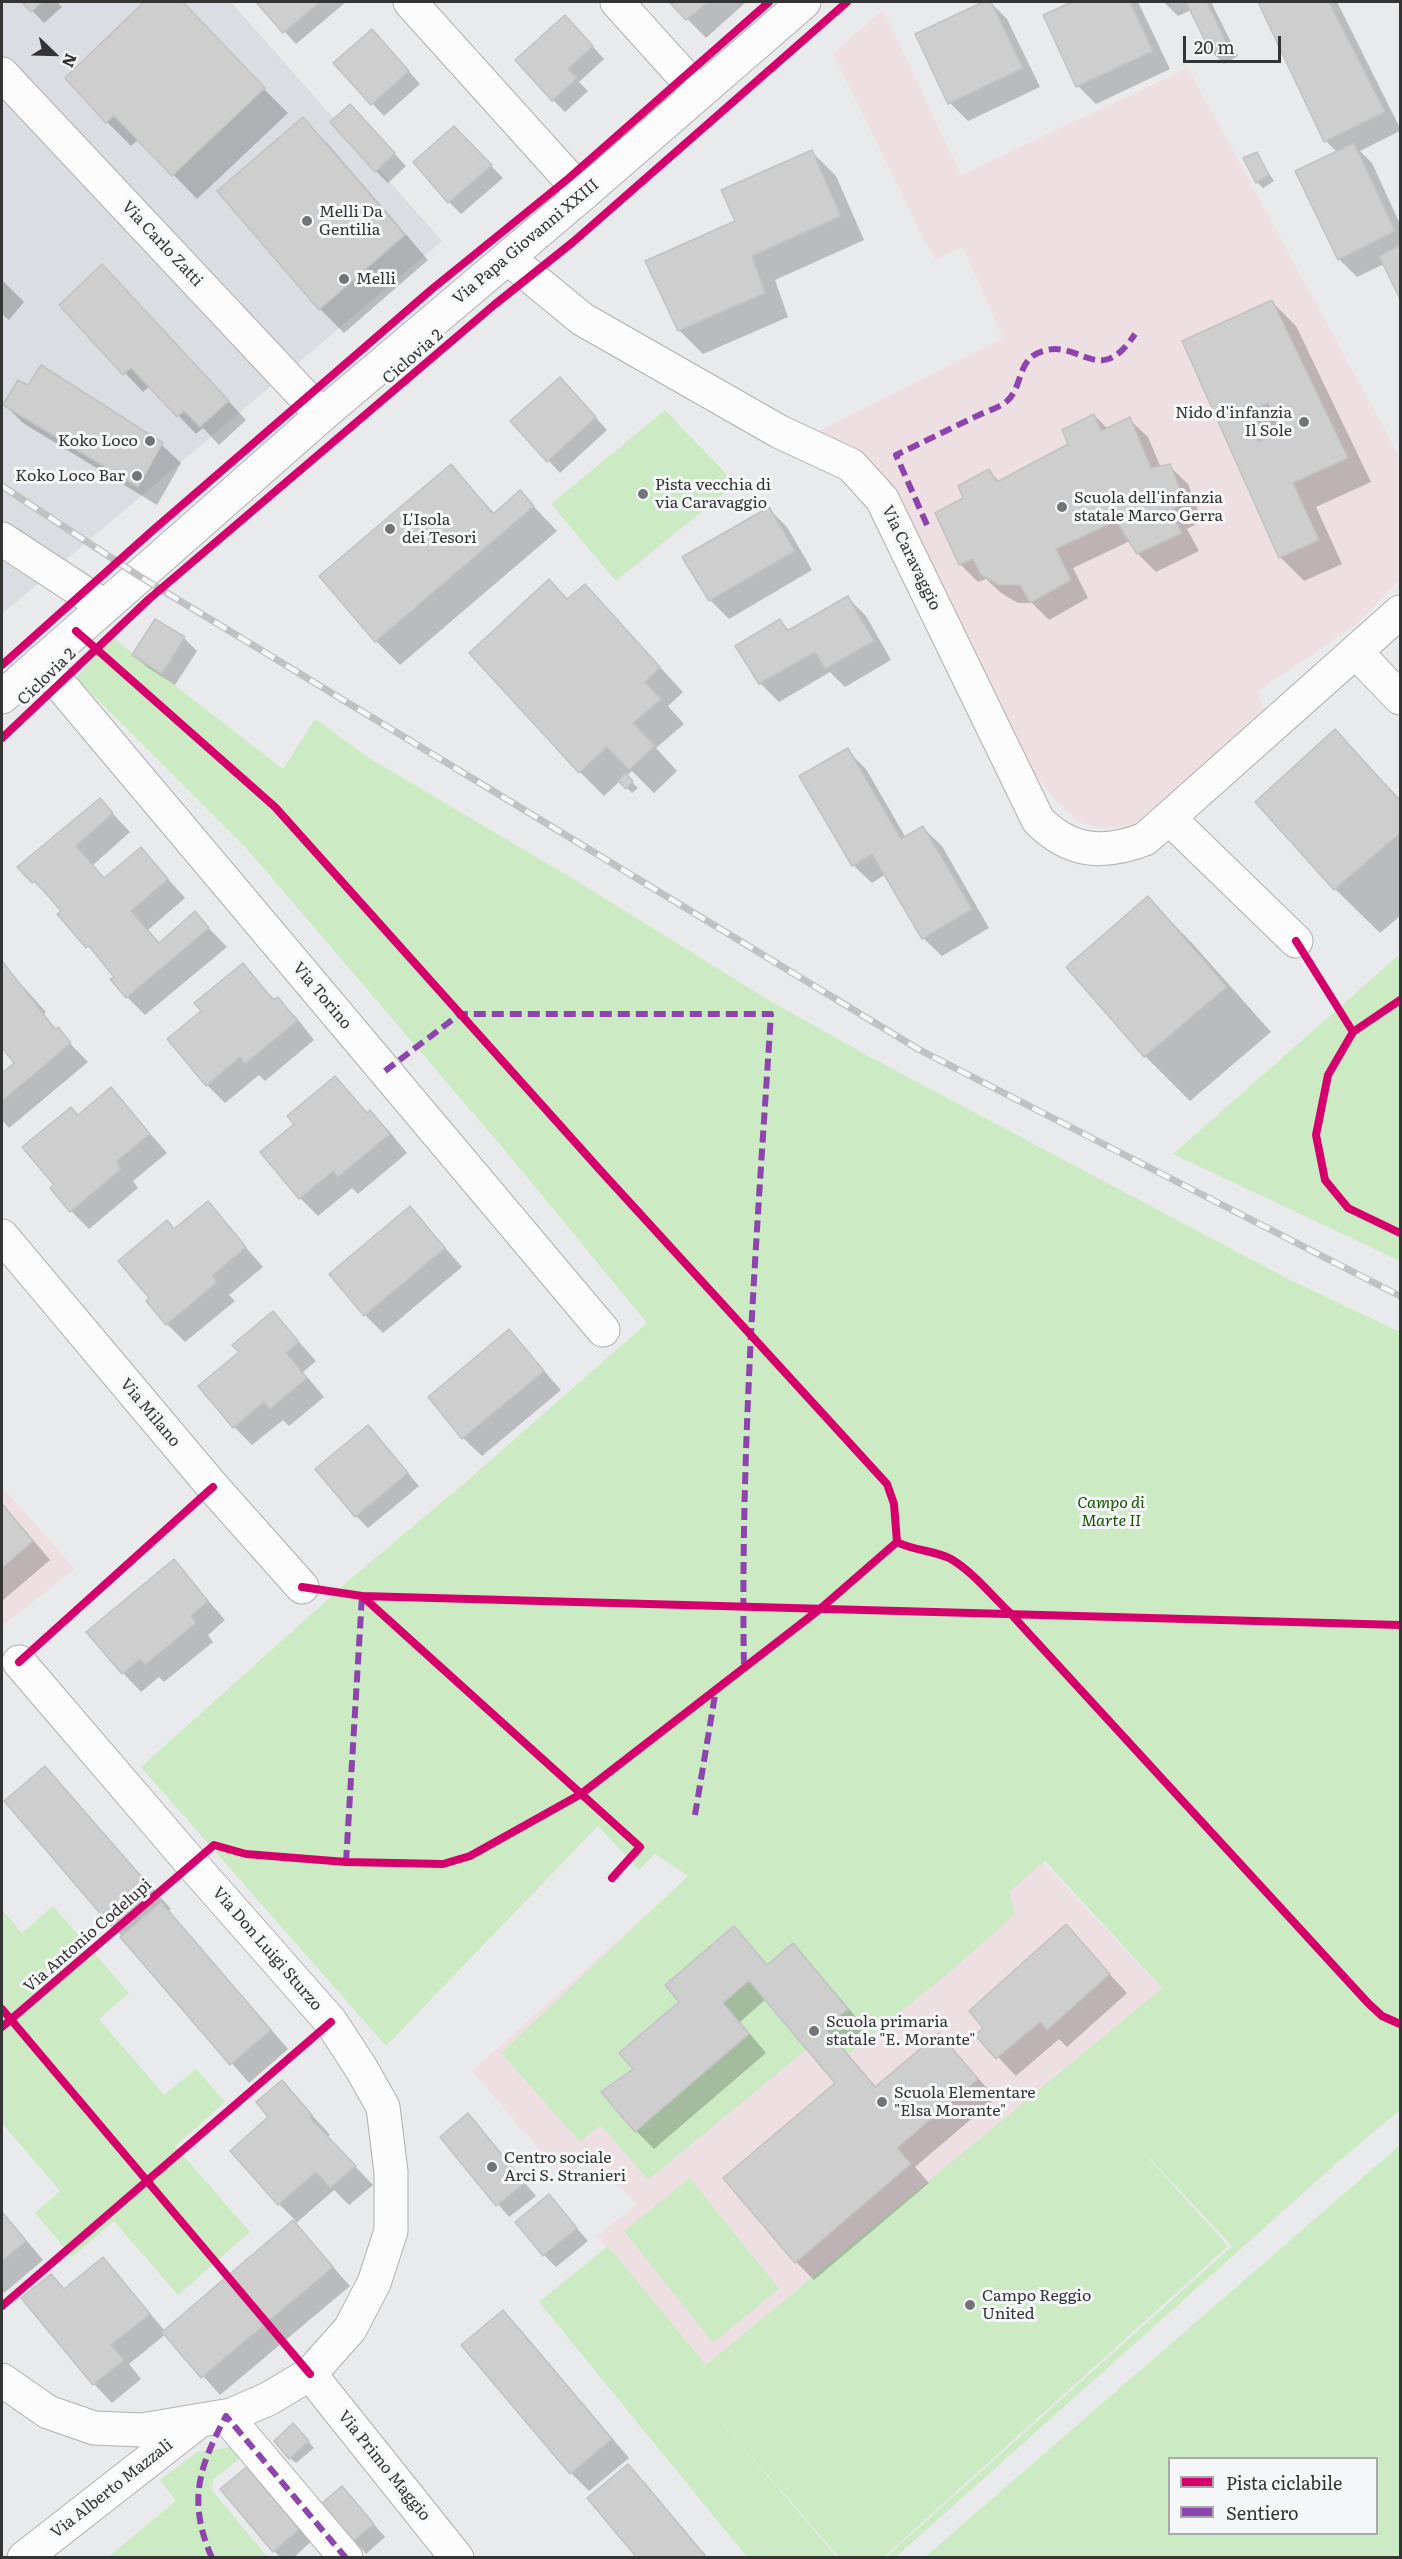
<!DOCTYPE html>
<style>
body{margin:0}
#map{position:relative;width:1402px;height:2559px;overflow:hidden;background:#e9eaeb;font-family:Literata,serif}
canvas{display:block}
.frame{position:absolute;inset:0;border:3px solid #343435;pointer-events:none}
.legend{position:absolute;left:1168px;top:2457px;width:210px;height:78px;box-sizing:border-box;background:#f5f7f9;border:2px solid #a8a9ab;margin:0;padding:8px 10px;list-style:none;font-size:18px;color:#343435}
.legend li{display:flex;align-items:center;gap:12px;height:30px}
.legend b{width:30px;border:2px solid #a8a9ab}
.north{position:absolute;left:24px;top:24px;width:60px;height:60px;-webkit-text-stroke:4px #f5f7f9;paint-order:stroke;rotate:113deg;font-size:16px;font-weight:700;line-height:24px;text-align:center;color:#343435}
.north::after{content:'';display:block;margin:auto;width:21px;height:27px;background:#343435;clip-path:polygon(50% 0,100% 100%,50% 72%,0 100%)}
.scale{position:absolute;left:1183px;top:36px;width:98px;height:27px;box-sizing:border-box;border:3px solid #343435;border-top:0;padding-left:8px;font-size:18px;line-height:21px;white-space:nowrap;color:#343435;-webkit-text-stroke:4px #f5f7f9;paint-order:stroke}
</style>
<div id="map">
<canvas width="1402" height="2559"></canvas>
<div class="frame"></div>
<ul class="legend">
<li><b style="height:8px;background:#d6006c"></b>Pista ciclabile</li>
<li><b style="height:8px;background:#8e44ad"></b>Sentiero</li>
</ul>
<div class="north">N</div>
<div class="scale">20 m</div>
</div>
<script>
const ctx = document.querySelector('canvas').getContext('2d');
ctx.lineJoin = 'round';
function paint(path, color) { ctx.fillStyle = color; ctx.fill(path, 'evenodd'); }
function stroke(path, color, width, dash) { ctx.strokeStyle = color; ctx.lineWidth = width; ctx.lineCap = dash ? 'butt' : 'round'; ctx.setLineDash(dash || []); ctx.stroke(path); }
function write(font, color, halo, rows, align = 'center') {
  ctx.font = font + ' Literata,serif'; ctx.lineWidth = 6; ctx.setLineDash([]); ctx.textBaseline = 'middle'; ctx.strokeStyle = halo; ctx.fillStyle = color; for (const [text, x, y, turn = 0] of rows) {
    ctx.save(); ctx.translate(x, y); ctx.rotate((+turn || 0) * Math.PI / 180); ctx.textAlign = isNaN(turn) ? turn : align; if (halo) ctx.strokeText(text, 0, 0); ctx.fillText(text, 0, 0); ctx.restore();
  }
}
paint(new Path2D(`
 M2,2h229l211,239 -440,373z`), '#dadde2');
paint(new Path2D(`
 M883,10l78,165 227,-107 212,390v121l-43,45 -99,67 7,22 -132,113 -34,2 -21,-6 -24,-24 -23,-28 -151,-300 -26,-18 -41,-18 190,-96 -40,-91 -27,13 -13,-22 -90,-185z
 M2,1487l73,82 -73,57z
 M851,1659l311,330 -456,376 -109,-128 40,-34 -50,-45 -22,21 -93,-108 216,-194z`), '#eee0e2');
paint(new Path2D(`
 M665,410l71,74 -120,97 -65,-77z
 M112,637l171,132 32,-50 54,39 206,122 195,121 102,57 416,221 112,53v778l-62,52 -442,395h-10l346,-311 -109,-116 105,116 -344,311h-45l-140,-161 138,161h-90l-208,-255 69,-56 98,119 456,-377 -117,-127 -36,31 6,22 -65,58 -103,83 -22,-27 23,-20 -55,-64 -26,21 -33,-39 -55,76 -59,50 13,17 -32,23 34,40 114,-98 -26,-31 26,-22 58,68 -159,131 -47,-55 -21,17 -79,-89 187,-177 -33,-22 -16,16 -41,-44 -212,220 -245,-279 214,-192 105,-88 187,-164 -134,-163 -265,-310 -172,-172z
 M1400,954v307l-227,-107z
 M53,1906l76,87 -30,26 65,76 32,-26 29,33 -50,44 75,86 -72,63 -64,-74 -42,36 -37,-44 25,-22 -58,-68v-213l20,23z
 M1400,2145v412h-475zM1170,2458h206v76h-206z
 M690,2178l89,111 -66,54 -89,-112z
 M237,2446l9,7 -33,27 -1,10 55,67 -160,1 69,-57 -16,-21 37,-28z`), '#ccebc5');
paint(new Path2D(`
 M24,2h33l5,5 -18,16z
 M146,2h37l57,63 48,48 -91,86 -58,-60 -8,7 -24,-24 -10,-71z
 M258,2h88l-50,42z
 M671,2h75l-40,36z
 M987,2h3l17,17 33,68 -72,34 -18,-18 -33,-68z
 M1076,2h62l32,67 -74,35 -18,-18 -33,-70z
 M1164,2h47l27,54 -14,8 -12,-12 -21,-42 -13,6z
 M1259,2h78l63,126v3l-40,20 12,12 28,61v72l-16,-32 -27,13 -18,-18 -2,-107 -11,-11z
 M577,29l27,30 -25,23 9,9 -23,21 -12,-12z
 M384,43l36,41 -36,32 -49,-52z
 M362,118l44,48 -18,17 -12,-12z
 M302,119l25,24 101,117 -84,73 -24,-24 -101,-118z
 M454,128l49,50 -42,36 -12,-12z
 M812,152l24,24 28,64 -89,40 13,37 -85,37 -24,-24 58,-108z
 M1256,154l18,27 -11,7 -6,-6z
 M2,280l22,22 -15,18 -7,-6z
 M120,284l126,136 -27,25 -16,-17 -7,6 -46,-48 -7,6 -82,-87z
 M1271,301l25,25 75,156 -55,25 26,57 -38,17 -24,-24 -96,-215z
 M41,367l121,78 19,18 -24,42 -134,-82 -18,-18 23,-18z
 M572,391l35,39 -47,43 -47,-52z
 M1094,415l14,14 21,-10 19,18 13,31 8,-2 19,18 14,37 -15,8 12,22 -43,21 -18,-18 -8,-13 -57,27 15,30 -39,22 -17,-17h-14l-17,-10 -15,-14 -8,3 -18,-18 5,-65 24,-28 11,11 70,-38z
 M451,466l44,48 25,-22 37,39 -157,134 -24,-24z
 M768,508l19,19 25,43 -83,49 -19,-19 -26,-42z
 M585,586l98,106 -15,14 16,18 -28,24 21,23 -23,22 -22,-22 -6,5 12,12 -6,5 -12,-12 -16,15 -24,-24 -12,-172z
 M847,597l19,19 25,44 -46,27 -15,-15 -51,30 -19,-19 -23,-36 43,-26 10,10z
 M156,621l29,18 12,12 -22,34 -28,-18 -13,-12z
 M1335,731l65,68v117l-20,17 -45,-44z
 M847,750l19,19 40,69 17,-10 19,18 47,82 -47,28 -19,-18 -37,-64 -14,9 -19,-18z
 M100,800l30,32 -37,33 12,14 36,-30 44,49 -37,32 12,14 34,-31 33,34 -82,68 -18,-18 -11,-20 -57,-63 4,-3 -44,-44z
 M1148,898l44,45 79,89 -81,69 -45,-45 -77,-89z
 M2,963l44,49 -2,2 13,16 31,32 -79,66 -7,-8v-45l14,-12 -12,-15 -2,3z
 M242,965l33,35 2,-1 19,18 18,23 -49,41 -6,-6 -34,28 -18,-18 -4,-74z
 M335,1078l33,36 2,-2 19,19 18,22 -49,41 -6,-6 -34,28 -18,-18 -4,-73z
 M111,1089l56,64 -34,28 5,7 -49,41 -18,-18 -15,-26 22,-68z
 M207,1203l56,64 -34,28 6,6 -50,41 -18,-18 -16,-26 24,-68z
 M410,1208l52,59 -79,66 -18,-18z
 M273,1313l43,48 -13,11 21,25 -35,29 -6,-6 -31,25 -18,-18 7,-74z
 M509,1331l52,59 -79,66 -19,-18z
 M368,1427l51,59 -51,42 -12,-12z
 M2,1503l48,57 -48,41z
 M174,1561l51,59 -17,15 5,7 -49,40 -5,-5 -18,15 -18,-19z
 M45,1768l126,141 -3,2 120,138 -39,34 -137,-158z
 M1066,1927l61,66 -60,54 -8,-8 -43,37 -39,-41 9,-7z
 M734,1928l35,38 24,-20 18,18 54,64 -23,19 35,41 62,-53 57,63 -81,69 14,16 -115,97 -18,-18 41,-179 -71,-84 -26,23 26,31 -112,96 -18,-18v-62z
 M282,2082l48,53 -3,2 46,48 -24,20 -15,-15 -39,34 55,62 -130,109 -54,-61 -37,30 12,15 -29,24 -18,-19 -43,-108 14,14 38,-31 62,72 131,-110 -17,-17 -8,-87z
 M468,2116l68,80 -27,21 -67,-79z
 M549,2196l39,45 -32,26 -12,-12z
 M2,2211l41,49 -39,33 -2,-3z
 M503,2312l18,18 108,128 -40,33 -18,-18z
 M299,2431l15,17 -18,15 -6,-5z
 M250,2466l64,73 -21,19h-12l-7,-7z
 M628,2466l18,18 62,74h-69z
 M342,2488l43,49 -19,17 -44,-49z`), '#0003');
const building = new Path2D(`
 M22,2h20l-11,10z
 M144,2h39l82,86 -93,88 -58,-60 -8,7 -41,-45z
 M256,2h64l-37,31z
 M669,2h39l-22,18z
 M983,2h8l32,66 -75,36 -33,-70z
 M1072,2h58l23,49 -77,36 -33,-72z
 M1186,2h21l20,42 -16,9z
 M1258,2h71l56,110 -61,30z
 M565,15l28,31 -25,23 9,9 -25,23 -37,-41z
 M372,29l37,42 -38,34 -38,-42z
 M350,104l45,49 -20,19 -45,-50z
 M303,117l102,118 -86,75 -102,-119z
 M454,126l38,39 -44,38 -35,-41z
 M1354,143l41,88 -57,29 -43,-89z
 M812,150l29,66 -89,40 13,37 -87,38 -33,-70 90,-40 -14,-31z
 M1257,152l12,23 -13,8 -13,-25z
 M1400,245v54l-21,-43z
 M102,264l127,137 -29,26 -16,-16 -7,6 -46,-49 -8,7 -64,-70z
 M1272,300l76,158 -55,25 26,57 -40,18 -97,-217zM1268,403l13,28 -23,11 -12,-30z
 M41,365l122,78 -25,44 -135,-82 15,-25 10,5z
 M560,377l36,40 -49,45 -37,-41z
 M1094,414l7,17 29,-14 21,51 19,-4 15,38 -15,9 12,22 -45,21 -21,-33 -60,28 15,31 -41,23 -10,-18h-21l-18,-10 -8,-16 -14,6 -24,-52 28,-15 -5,-12 31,-17 8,13 71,-38 -6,-14z
 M451,464l42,50 27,-24 14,16 -159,136 -56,-66z
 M769,507l26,44 -86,50 -27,-44z
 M549,579l18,20 18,-15 75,83 -15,15 16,17 -28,24 22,23 -26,24 -22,-23 -28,26 -110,-120z
 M848,596l26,45 -49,28 -10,-17 -56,32 -24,-38 45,-27 7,12z
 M155,619l30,18 -23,37 -30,-19z
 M1335,729l65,72v32l-66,57 -79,-88z
 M848,748l53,91 22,-13 49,83 -50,30 -50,-85 -20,12 -53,-90z
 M625,773l8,8 -7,8 -8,-8z
 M100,798l13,15 -37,33 28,32 37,-31 27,32 -37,32 28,32 36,-32 14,17 -83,70 -16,-19 4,-2 -25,-31 -3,2 -29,-34 4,-3 -26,-30 -3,2 -15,-16z
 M1148,896l79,91 -83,70 -78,-90z
 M2,961l53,68 3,-2 13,16 -69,58v-28l12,-10 -12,-15z
 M243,963l30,37 5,-3 19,24 -52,43 -5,-7 -34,29 -39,-47 34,-28 -7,-8z
 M335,1076l32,37 3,-3 20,24 -52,43 -5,-6 -34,28 -39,-47 34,-28 -7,-8z
 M111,1087l39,47 -34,28 5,7 -51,43 -20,-24 4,-3 -32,-38 49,-40 7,8z
 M208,1201l38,46 -34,29 5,6 -51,43 -20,-24 3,-3 -31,-37 49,-41 7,9z
 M410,1206l35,42 -81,68 -35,-42z
 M273,1311l26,31 -13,11 21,25 -37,31 -6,-7 -31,26 -35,-42 41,-34 -7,-7z
 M509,1329l35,42 -82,68 -34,-42z
 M368,1425l40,48 -53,44 -40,-48z
 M2,1504l31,37 -31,27z
 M174,1559l34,42 -17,15 5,7 -51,42 -5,-6 -18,15 -36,-42z
 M45,1766l108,124 -42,36 -107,-125z
 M161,1902l110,128 -41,35 -110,-128z
 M1066,1924l44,50 -63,56 -7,-8 -44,37 -21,-24 8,-7 -14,-17z
 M734,1926l33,39 26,-22 55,66 -23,19 50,59 64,-54 39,46 -81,69 14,16 -116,99 -72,-85 112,-95 -86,-102 -26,22 26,31 -114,98 -34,-40 32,-23 -14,-16 60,-51 -14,-17z
 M282,2080l30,35 -2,3 46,48 -26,22 -14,-16 -38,33 -48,-54 38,-34 -12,-15z
 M468,2113l57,70 -29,23 -56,-69z
 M549,2194l28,34 -34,28 -28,-34z
 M2,2212l24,29 -24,20z
 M293,2220l40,47 -132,111 -39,-46z
 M103,2257l47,57 -39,31 13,15 -31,25 -72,-87 30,-24 13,15z
 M503,2310l109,129 -42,35 -109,-129z
 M293,2423l16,18 -20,18 -15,-18z
 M250,2464l53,62 -30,26 -53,-63z
 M628,2464l79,94h-70l-50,-60z
 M342,2486l32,38 -22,18 -32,-37z`);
paint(building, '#cececf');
stroke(building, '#c1c2c2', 1.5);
const minor = new Path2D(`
 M410,2l173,192
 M617,2l82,91
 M2,74l320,341
 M508,258l74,61 198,113 71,33 31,34 156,321c32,33 66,35 107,19l255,-227
 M2,539l102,67
 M1356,652l44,46
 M41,662l562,668
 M1169,818l127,123
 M2,1236l211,251 89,100
 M310,2374l147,184
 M2,2380l46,32 46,16 48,2 89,-15 37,-16 42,-25 40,-45 24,-46 17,-52v-59l-8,-65 -22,-39 -30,-46 -139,-158 -173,-202
 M226,2416l120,142
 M24,2558l174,-136`);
const major = new Path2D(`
 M2,697l320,-282 261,-221 221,-192`);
stroke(minor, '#afb0b1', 35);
stroke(major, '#afb0b1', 35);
stroke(minor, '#fcfcfc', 33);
stroke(major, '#fcfcfc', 33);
const rail = new Path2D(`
 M2,486l137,90 779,473 482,247`);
stroke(rail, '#c0c1c1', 7);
stroke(rail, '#f5f7f9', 4.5, [14]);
stroke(new Path2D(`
 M927,525l-31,-70c28,-13 55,-27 83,-40 8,-4 22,-8 28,-14 17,-15 9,-42 36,-50 38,-12 56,38 92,-17
 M385,1071l75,-57h311c-14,217 -31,435 -27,653
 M695,1815l21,-126
 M346,1862l16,-266
 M212,2558c-25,-57 -13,-91 14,-142l120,142`), '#8e44ad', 6, [12, 6]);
stroke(new Path2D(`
 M76,631l199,176 325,363 287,314 7,20 3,38
 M2,665l150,-134 280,-242 137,-111 200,-176
 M2,738l147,-139 345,-294 79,-63 274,-240
 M1296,941l57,91
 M1400,1000l-47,32 -25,43 -12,60 9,45 23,28 52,25
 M897,1542c17,9 37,8 54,17 22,13 41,37 59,54l358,390 14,13 18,8
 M302,1587l60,9 278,251 -28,31
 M362,1596l1038,29
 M19,1662l194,-175
 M2,2009l308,365
 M2,2027l212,-182 32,9 100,8 97,2 27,-8 111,-62 239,-185 77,-67
 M2,2306l329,-284`), '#d6006c', 8);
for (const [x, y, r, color] of [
 [307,221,6,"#737475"],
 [344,279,6,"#737475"],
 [1304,422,6,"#737475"],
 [150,441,6,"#737475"],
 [137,476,6,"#737475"],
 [643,494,6,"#737475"],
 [1062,507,6,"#737475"],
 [390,529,6,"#737475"],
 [814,2031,6,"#737475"],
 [882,2102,6,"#737475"],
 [492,2167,6,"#737475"],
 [970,2305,6,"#737475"]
]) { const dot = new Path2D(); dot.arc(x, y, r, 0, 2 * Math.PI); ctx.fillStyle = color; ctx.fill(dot); stroke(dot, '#f5f7f9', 2); }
write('16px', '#343435', '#f5f7f9', [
 ["Melli Da",319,212],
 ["Gentilia",319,230],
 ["Melli",356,279],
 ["Nido d'infanzia",1292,413,"right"],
 ["Il Sole",1292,431,"right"],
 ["Koko Loco",138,441,"right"],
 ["Koko Loco Bar",125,476,"right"],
 ["Pista vecchia di",655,485],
 ["via Caravaggio",655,503],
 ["Scuola dell'infanzia",1074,498],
 ["statale Marco Gerra",1074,516],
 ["L'Isola",402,520],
 ["dei Tesori",402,538],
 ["Scuola primaria",826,2022],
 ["statale \"E. Morante\"",826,2040],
 ["Scuola Elementare",894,2093],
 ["\"Elsa Morante\"",894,2111],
 ["Centro sociale",504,2158],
 ["Arci S. Stranieri",504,2176],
 ["Campo Reggio",982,2296],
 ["United",982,2314]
], 'left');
write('16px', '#343435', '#f5f7f9', [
 ["Via Papa Giovanni XXIII",526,242,-40],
 ["Via Carlo Zatti",162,244,47],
 ["Ciclovia 2",413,357,-41],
 ["Via Caravaggio",911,558,64],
 ["Ciclovia 2",47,677,-44],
 ["Via Torino",322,996,50],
 ["Via Milano",150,1413,50],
 ["Via Antonio Codelupi",88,1936,-41],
 ["Via Don Luigi Sturzo",267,1949,49],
 ["Via Primo Maggio",384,2466,51],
 ["Via Alberto Mazzali",112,2489,-38]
]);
write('italic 16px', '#195200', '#f5f7f9', [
 ["Campo di",1111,1503],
 ["Marte II",1111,1521]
]);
</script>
